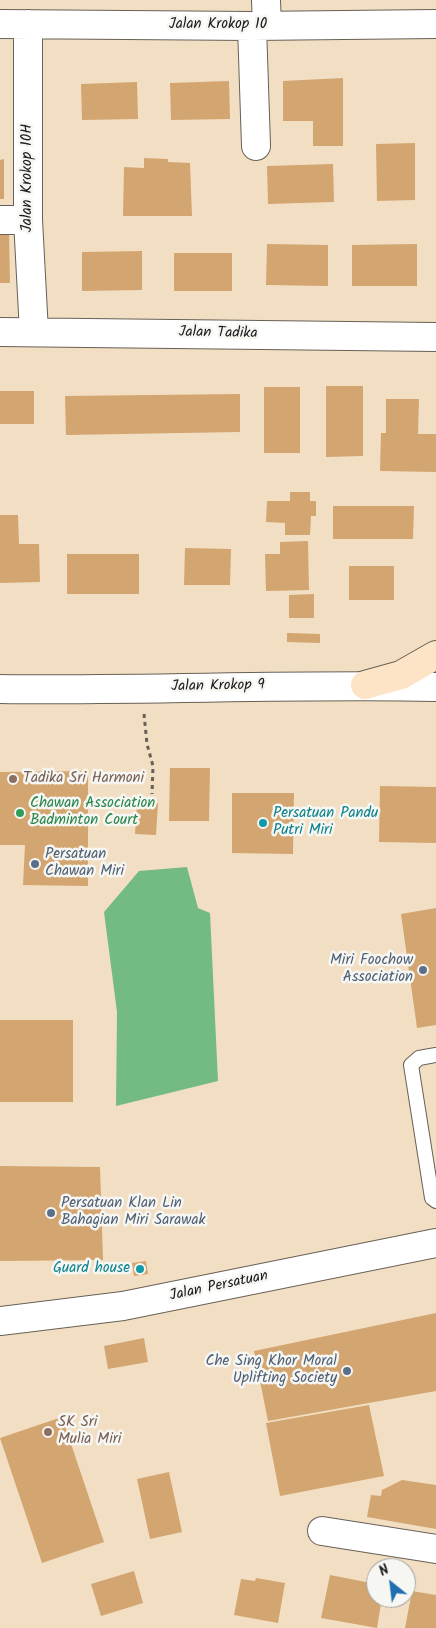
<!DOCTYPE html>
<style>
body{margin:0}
#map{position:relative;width:436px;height:1628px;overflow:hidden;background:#f2dfc3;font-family:Kalam,sans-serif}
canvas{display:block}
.north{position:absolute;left:366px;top:1558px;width:50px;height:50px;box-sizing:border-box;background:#f6f6f2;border:1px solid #9f9f9c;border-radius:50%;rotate:331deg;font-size:14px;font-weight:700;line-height:20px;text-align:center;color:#1c1c1c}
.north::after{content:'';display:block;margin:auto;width:18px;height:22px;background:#1f6fb2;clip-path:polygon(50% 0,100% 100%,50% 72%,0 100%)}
</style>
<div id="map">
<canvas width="436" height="1628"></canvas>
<div class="north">N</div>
</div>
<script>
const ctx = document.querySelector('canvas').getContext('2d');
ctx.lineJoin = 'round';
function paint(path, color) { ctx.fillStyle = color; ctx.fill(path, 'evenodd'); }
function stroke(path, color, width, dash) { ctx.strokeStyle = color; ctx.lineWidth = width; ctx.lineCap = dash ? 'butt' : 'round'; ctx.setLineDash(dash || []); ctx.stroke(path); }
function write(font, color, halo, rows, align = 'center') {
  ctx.font = font + ' Kalam,sans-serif'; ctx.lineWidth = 5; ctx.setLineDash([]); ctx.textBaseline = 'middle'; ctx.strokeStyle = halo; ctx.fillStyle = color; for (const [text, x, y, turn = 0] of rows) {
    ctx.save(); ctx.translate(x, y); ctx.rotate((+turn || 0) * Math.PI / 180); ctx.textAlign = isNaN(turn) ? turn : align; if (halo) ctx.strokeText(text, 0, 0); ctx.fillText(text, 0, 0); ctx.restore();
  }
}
paint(new Path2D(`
 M187,867l11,41 12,5 8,168 -102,25 1,-94 -13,-100 35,-41z`), '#73bb80');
paint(new Path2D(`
 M343,78v68h-30v-25h-30v-40z
 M229,81l1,38 -59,1 -1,-37z
 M137,82l1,37 -56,1 -1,-36z
 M415,143v57l-38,1 -1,-57z
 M144,158l24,1v3l22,1 2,53h-69l1,-49 20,1z
 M4,159v40h-4v-39z
 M333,164l1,38 -66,2 -1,-38z
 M0,230h9l1,53h-10z
 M267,244l61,1v41l-62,-1z
 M417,244v42h-65v-41z
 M142,251v39l-60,1v-39z
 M174,253h58v38h-58z
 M326,386h37v70l-37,1z
 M264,387h36v66h-36z
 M0,391h34v33h-34z
 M240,394v38l-174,3 -1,-39z
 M386,399h33l-1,35h18v38l-56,-1 1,-38h5z
 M290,492h20v9h6v15h-5l-1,19h-25v-12l-19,-1 1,-21h23z
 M333,506h81l-1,33h-80z
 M0,515h18l1,29h20l1,38 -40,1z
 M308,541l1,49 -43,1 -1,-37h15v-12z
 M185,548l46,1 -1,36h-46z
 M67,554h72v40h-72z
 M349,566h45v34h-45z
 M314,594v24h-25v-23z
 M287,633l33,1v9l-33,-1z
 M170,768h40l-1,53h-40z
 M88,771v115l-65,-1 2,-40h-25v-73z
 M380,786l56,1v56l-57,-1z
 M232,793h62l-1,61 -61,-1z
 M137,802l21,1 -2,32 -21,-1z
 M436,908v117l-19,3 -16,-114z
 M0,1020h73v82h-73z
 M0,1166l100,1 3,93 -103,1z
 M146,1261l2,13 -14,2 -2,-13z
 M436,1313v78l-168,30 -14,-70z
 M144,1338l4,24 -40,7 -4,-23z
 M369,1405l15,71 -104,20 -14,-73z
 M62,1417l42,125 -62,21 -42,-125z
 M169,1472l13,60 -32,7 -13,-60z
 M402,1480l34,5v44l-69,-12 4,-22 10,1 1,-6z
 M134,1571l9,32 -42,13 -10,-32z
 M330,1575l46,9v14h6l-5,30 -56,-10z
 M256,1578l29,5 -7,40 -44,-8 7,-36 14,2z
 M412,1591l24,4v33h-31z`), '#d3a570');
const lane = new Path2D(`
 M436,1055l-17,3 -8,7 21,133 4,3`);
const street = new Path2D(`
 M266,0l1,26
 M0,24l252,2 184,-2
 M28,24v196l6,112
 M252,26l4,120
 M0,220h28
 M0,332l436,5
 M0,689c145,2 291,-5 436,-2
 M0,1321l123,-15 313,-63
 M322,1531l114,18`);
const secondary = new Path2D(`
 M365,685l36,-10 35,-20`);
stroke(lane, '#676056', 16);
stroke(street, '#676056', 30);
stroke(secondary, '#676056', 30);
stroke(new Path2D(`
 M144,714l3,30 6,22 -1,28`), '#676056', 3, [4, 4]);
stroke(lane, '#fff', 14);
stroke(street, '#fff', 28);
stroke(secondary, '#fee4c6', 28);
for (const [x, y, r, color] of [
 [13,779,5,"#8d6e63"],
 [20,813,5,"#2e9e5b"],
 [263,823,5,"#0f9aa8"],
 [35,864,5,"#5c6f8a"],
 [423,970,5,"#5c6f8a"],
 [51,1213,5,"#5c6f8a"],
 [140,1269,5,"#0f9aa8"],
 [347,1371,5,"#5c6f8a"],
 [48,1432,5,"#8d6e63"]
]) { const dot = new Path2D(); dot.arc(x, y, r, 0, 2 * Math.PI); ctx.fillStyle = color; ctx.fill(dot); stroke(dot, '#f6f6f2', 2); }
write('15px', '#1c1c1c', '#f6f6f2', [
 ["Jalan Krokop 10",218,25],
 ["Jalan Krokop 10H",28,178,-90],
 ["Jalan Tadika",218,334,1],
 ["Jalan Krokop 9",218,687,-1],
 ["Jalan Persatuan",219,1287,-12]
]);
write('15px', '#785e54', '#f6f6f2', [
 ["Tadika Sri Harmoni",23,779],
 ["SK Sri",58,1423],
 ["Mulia Miri",58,1440]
], 'left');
write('15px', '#27864d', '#f6f6f2', [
 ["Chawan Association",30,804],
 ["Badminton Court",30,821]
], 'left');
write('15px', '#0d838f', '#f6f6f2', [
 ["Persatuan Pandu",273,814],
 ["Putri Miri",273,831],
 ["Guard house",130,1269,"right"]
], 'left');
write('15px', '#4e5e75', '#f6f6f2', [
 ["Persatuan",45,855],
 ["Chawan Miri",45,872],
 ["Miri Foochow",413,961,"right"],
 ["Association",413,978,"right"],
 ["Persatuan Klan Lin",61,1204],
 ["Bahagian Miri Sarawak",61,1221],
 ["Che Sing Khor Moral",337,1362,"right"],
 ["Uplifting Society",337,1379,"right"]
], 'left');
</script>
